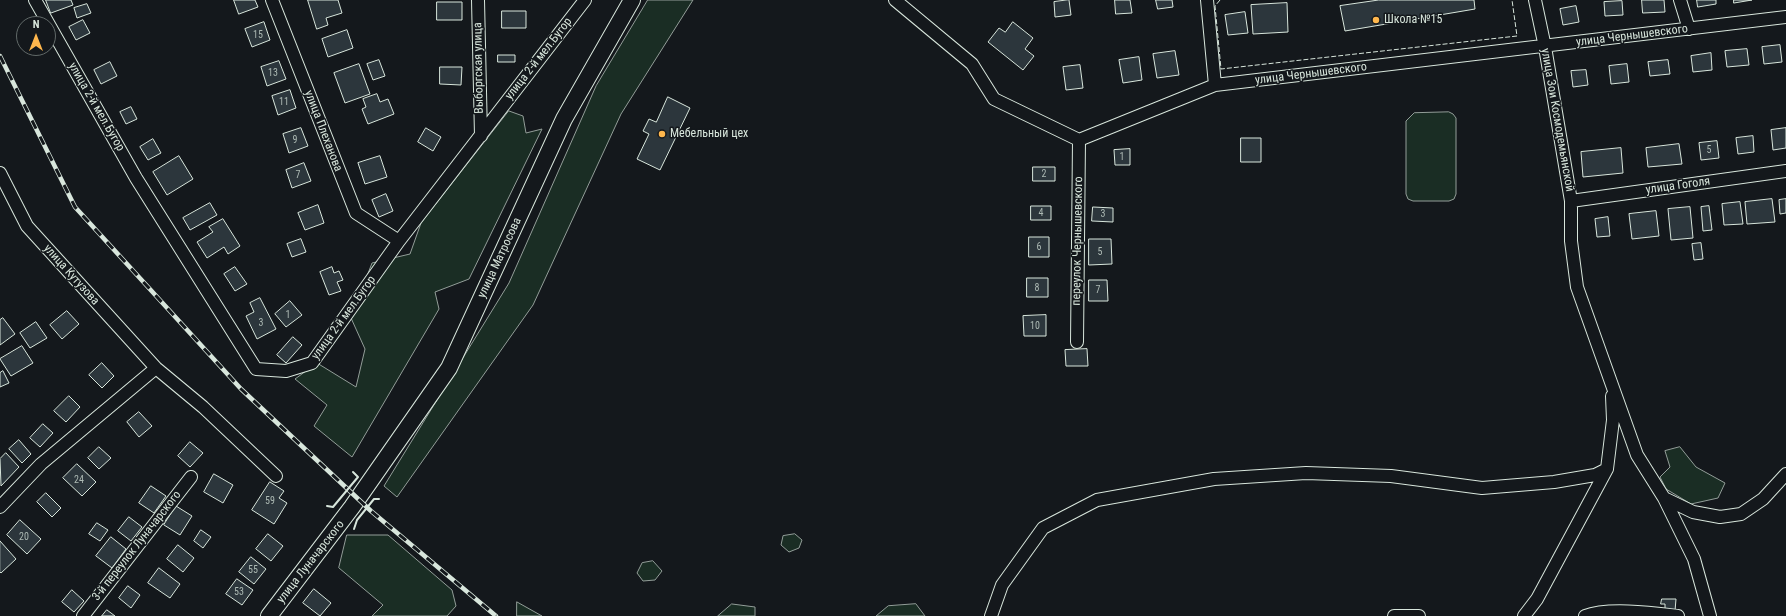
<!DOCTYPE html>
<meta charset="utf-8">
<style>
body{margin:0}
#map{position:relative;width:1786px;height:616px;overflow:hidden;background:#14181c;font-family:"Roboto Condensed",sans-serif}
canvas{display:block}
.north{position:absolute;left:16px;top:16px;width:40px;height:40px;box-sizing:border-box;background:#14181c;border:1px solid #626a69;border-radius:50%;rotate:0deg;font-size:11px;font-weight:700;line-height:16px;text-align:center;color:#d8e6dc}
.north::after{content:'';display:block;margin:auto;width:14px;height:18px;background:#ffb74d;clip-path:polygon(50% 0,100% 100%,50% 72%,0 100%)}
</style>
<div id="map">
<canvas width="1786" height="616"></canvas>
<div class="north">N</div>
</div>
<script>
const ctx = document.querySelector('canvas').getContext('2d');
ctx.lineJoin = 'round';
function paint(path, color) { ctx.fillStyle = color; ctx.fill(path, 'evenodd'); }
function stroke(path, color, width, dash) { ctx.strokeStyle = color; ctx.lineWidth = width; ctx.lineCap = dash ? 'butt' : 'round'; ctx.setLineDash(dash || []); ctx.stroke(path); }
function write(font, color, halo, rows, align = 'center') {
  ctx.font = font + ' "Roboto Condensed",sans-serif'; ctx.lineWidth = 3; ctx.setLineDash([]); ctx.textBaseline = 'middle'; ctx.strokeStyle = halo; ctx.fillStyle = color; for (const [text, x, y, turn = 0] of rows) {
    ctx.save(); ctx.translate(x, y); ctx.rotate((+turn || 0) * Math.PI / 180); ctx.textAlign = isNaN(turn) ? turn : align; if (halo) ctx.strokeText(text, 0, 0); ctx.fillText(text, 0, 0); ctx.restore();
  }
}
const green = new Path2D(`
 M648,0h45l-72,114 -88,191 -136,192 -13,-11 125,-203 87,-197z
 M509,111l14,5 3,17 16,-4 -73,150 -34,13 4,17 -87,148 -38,-31 13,-21 -32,-26 22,-16 39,24 9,-38 -14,-31 21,-55 38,-9 11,-31z
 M1449,112l4,2 3,4v76l-2,5 -5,2h-36l-5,-2 -2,-5v-73l8,-8z
 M1680,447l16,20 29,16 -7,15 -27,6 -25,-15 -6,-12 10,-10 -5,-16z
 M795,534l7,6 -3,8 -10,4 -8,-7 2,-9z
 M347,535h41l64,55 4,16 -9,10h-75l11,-11 -44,-37z
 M653,561l9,10 -7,9 -12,1 -6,-8 5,-10z
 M517,602l25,14h-25z
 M732,604l23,3v9h-37z
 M916,604l9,12h-49l12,-10z`);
paint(green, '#1a2d24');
stroke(green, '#939e99', 1);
const building = new Path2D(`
 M46,0h25l2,5 -22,8z
 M234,0h21l3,7 -19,7z
 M308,0h30l4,13 -16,5 2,7 -11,4z
 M1069,0l2,15 -16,2 -1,-15z
 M1115,0h15l2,13 -16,1z
 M1156,0h16l1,7 -15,2z
 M1379,0h95l1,9 -130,22 -5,-25z
 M1642,0h22l1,12 -22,1z
 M1697,0h19v4l-18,3z
 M1734,0h18l-18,3z
 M1622,1l1,14 -18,1 -1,-14z
 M437,2h25v18h-25z
 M1287,3l1,29 -35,2 -2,-29z
 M87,4l4,9 -14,5 -3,-10z
 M1576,6l3,16 -16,3 -3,-16z
 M502,11h24v17h-24z
 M1245,12l3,21 -20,2 -3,-20z
 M83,20l7,13 -14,7 -7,-13z
 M264,22l6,18 -18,7 -7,-18z
 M1013,22l20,16 -8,11 9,7 -11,14 -35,-28 11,-14 6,4z
 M347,30l6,18 -25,9 -6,-18z
 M1780,45l2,17 -18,2 -2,-17z
 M1747,49l2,16 -22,2 -2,-16z
 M1175,51l4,24 -22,3 -4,-24z
 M1711,53l1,17 -19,2 -2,-16z
 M498,55h17v7h-17z
 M1139,57l3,23 -19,3 -4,-23z
 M379,60l6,16 -12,4 -6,-16z
 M1668,60l2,14 -20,2 -2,-14z
 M279,61l7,18 -19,7 -6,-19z
 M110,62l7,14 -16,8 -7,-14z
 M359,64l11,30 -25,9 -11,-30z
 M1627,64l2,18 -18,2 -2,-18z
 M1080,65l3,23 -17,2 -3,-23z
 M440,67h22l-1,18 -21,-1z
 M1586,70l2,15 -15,2 -2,-16z
 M290,90l6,18 -18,7 -6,-19z
 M377,94l3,8 8,-3 6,15 -26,10 -6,-15 4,-2 -3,-8z
 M668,97l22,11 -30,62 -23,-11 12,-25 -6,-3 6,-12 7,3z
 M131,107l6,12 -11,5 -6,-12z
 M301,128l7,18 -19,7 -6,-19z
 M426,128l15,9 -8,14 -15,-9z
 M1786,128v20l-13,2 -2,-20z
 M1753,136l1,16 -16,2 -2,-16z
 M1241,138h20v24h-20z
 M153,139l8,14 -13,7 -8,-13z
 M1717,141l2,17 -18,2 -2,-17z
 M1679,144l3,20 -34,3 -2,-19z
 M1621,148l2,25 -40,4 -2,-25z
 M1130,149v16h-15l-1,-15z
 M179,156l14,23 -26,16 -14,-23z
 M380,156l7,21 -22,7 -7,-21z
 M304,163l7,18 -19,7 -6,-18z
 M1033,167h22v14h-22z
 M386,194l7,17 -14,6 -7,-17z
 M1772,199l3,23 -28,2 -2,-22z
 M1786,199v14l-6,1 -1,-14z
 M1740,202l3,22 -19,1 -2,-21z
 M210,203l7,12 -27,15 -7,-12z
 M318,205l6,18 -19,7 -7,-17z
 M1031,206h20v14h-20z
 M1709,206l3,24 -9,1 -2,-24z
 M1093,207l20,1v14l-21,-1z
 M1690,207l3,31 -22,2 -3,-31z
 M1656,211l3,25 -27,3 -3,-25z
 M1608,217l2,19 -13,1 -2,-18z
 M223,219l17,27 -12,8 -4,-7 -17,11 -10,-16 16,-10 -4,-5z
 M1029,237h20v20h-20z
 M301,239l5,13 -14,5 -5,-13z
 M1089,239h22l1,25 -23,1z
 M1701,243l2,16 -9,1 -2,-16z
 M235,267l12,17 -12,7 -11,-17z
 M332,267l2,6 5,-2 4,9 -6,2 4,9 -12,4 -9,-23z
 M1027,278h21v19h-21z
 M1089,280h18l1,21h-19z
 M260,298l16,31 -19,10 -11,-23 8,-4 -4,-9z
 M290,301l12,14 -16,12 -11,-13z
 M67,311l12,13 -17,15 -12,-14z
 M1046,315v21h-22l-1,-20z
 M3,318l12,16 -15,11v-25z
 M36,322l11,16 -17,10 -10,-15z
 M293,337l9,8 -16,18 -9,-8z
 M22,346l11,17 -22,13 -11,-17z
 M1087,349l1,17h-22l-1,-16z
 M102,363l12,13 -12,12 -13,-13z
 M3,371l6,12 -9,4v-14z
 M69,396l11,11 -14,15 -12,-11z
 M139,412l13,14 -13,11 -12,-15z
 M43,424l10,9 -13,14 -10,-9z
 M19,440l12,14 -9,9 -13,-14z
 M190,442l13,11 -13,14 -12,-11z
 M99,447l12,11 -12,11 -11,-11z
 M6,453l13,14 -18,19 -1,-27z
 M77,464l19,18 -14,14 -19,-18z
 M214,474l19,11 -10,18 -19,-11z
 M270,482l14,9 -5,7 8,5 -13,21 -22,-14z
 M151,486l15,10 -12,17 -15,-10z
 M46,493l15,15 -9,9 -15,-15z
 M176,506l16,10 -12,19 -16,-10z
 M129,517l13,10 -11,14 -13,-10z
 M20,520l21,19 -14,15 -20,-19z
 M97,523l11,7 -8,11 -11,-7z
 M201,530l10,7 -8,11 -9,-7z
 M268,534l15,12 -12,15 -15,-12z
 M111,537l15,12 -14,19 -16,-12z
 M0,541l16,18 -15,14 -1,-1z
 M178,545l16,13 -11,14 -16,-13z
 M251,557l15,12 -12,15 -15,-12z
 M159,568l21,16 -10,14 -22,-15z
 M237,579l16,11 -11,15 -16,-11z
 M128,586l12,9 -9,13 -12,-10z
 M314,589l17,14 -11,13 -17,-13z
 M72,590l12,11 -10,11 -12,-10z
 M1662,599h14l-1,12 -10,-1v-6h-4z
 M107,610l8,6h-13z`);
paint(building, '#2c363c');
stroke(building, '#d8e6dc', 1);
const street = new Path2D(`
 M35,0l101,178 120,191 30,2 26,-8 87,-122 186,-241
 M272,0l84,213 43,28
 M478,0l3,136
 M895,0l77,64 22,35 85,41 136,-55 571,-68
 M1207,0l8,85
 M1535,0l10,47 26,154v40l6,46 60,168 27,43 30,61 16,57
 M1680,0l9,29
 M0,173l27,53 129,142 47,39 73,69
 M1571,201l215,-30
 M1077,342l2,-202
 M1664,498l29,14 27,5 21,-3 22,-15 23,-25
 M0,507l41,-43 115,-96
 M83,616l108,-139
 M991,616l11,-31 41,-57 54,-28 117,-21 92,-6 85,3 91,12 72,-6 41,-7 12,-6
 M1394,616h25
 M1524,616l13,-17 70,-130 6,-49 -1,-24
 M1585,616c23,-9 68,-3 93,0`);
const secondary = new Path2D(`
 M269,616l83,-109 97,-139 115,-249 68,-119`);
stroke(street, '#d8e6dc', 14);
stroke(secondary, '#d8e6dc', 18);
stroke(street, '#14181c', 12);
stroke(secondary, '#14181c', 16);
const rail = new Path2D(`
 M0,56l75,151 166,182 130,122 125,105`);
stroke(rail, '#d8e6dc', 4.5);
stroke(rail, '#14181c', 3, [9]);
stroke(new Path2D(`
 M1220,0l-5,6 6,63 296,-33 -5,-36`), '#d8e6dc', 1, [5, 2]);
stroke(new Path2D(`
 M327,506l6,1 25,-30 -5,-5
 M354,529l3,-9 17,-21h5`), '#d8e6dc', 2);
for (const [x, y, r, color] of [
 [1376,20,4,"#ffb74d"],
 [662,134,4,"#ffb74d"]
]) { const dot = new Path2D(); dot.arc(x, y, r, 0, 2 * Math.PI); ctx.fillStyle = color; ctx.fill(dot); stroke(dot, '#14181c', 1.5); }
write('10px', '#adbab4', null, [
 ["15",258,35],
 ["13",273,73],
 ["11",284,102],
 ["9",295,140],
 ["5",1709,150],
 ["1",1122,157],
 ["2",1044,174],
 ["7",298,175],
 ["4",1041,213],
 ["3",1103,214],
 ["6",1039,247],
 ["5",1100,252],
 ["8",1037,288],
 ["7",1098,290],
 ["1",288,315],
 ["3",261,323],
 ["10",1035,326],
 ["24",79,480],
 ["59",270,501],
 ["20",24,537],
 ["55",253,570],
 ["53",239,592]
]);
write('12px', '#d8e6dc', '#14181c', [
 ["Школа №15",1384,20],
 ["Мебельный цех",670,134]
], 'left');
write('12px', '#d8e6dc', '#14181c', [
 ["улица Чернышевского",1632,36,-7],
 ["улица 2-й мел.Бугор",539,59,-52],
 ["Выборгская улица",479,68,-91],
 ["улица Чернышевского",1311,74,-7],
 ["улица 2-й мел.Бугор",96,107,60],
 ["улица Зои Космодемьянской",1557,120,80],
 ["улица Плеханова",323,131,69],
 ["улица Гоголя",1678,186,-8],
 ["переулок Чернышевского",1078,241,-89],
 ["улица Матросова",500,258,-65],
 ["улица Кутузова",71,275,48],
 ["улица 2-й мел.Бугор",344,318,-54],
 ["3-й переулок Луначарского",137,546,-52],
 ["улица Луначарского",311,562,-52]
]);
</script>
